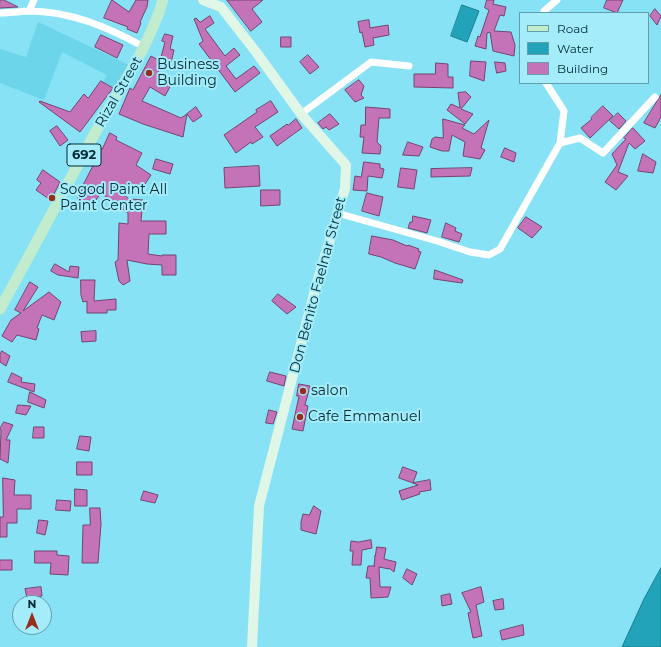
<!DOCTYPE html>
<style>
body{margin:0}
#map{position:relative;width:661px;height:647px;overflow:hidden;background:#86e2f4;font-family:Montserrat,sans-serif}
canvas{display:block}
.legend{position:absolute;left:519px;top:12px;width:130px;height:72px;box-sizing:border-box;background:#a5ecfb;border:1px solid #639fab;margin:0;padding:5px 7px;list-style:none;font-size:12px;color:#012b32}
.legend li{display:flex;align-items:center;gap:8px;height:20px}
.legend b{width:20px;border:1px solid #639fab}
.north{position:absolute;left:12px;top:595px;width:40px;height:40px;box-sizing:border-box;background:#a5ecfb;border:1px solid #639fab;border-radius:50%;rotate:0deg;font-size:11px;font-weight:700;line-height:16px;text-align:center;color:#012b32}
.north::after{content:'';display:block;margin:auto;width:14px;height:18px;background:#972e1b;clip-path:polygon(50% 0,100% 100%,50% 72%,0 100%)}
</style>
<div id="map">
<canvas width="661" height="647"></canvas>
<ul class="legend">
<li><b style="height:5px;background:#c1eccd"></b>Road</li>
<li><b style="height:11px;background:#23a3b9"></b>Water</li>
<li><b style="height:11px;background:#c473b8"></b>Building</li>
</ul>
<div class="north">N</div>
</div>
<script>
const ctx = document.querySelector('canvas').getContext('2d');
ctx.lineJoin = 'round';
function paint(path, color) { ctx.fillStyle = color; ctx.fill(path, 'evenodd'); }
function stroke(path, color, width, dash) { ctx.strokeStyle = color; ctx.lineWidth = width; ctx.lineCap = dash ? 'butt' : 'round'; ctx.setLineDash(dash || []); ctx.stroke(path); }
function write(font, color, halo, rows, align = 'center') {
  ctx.font = font + ' Montserrat,sans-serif'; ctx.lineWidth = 4; ctx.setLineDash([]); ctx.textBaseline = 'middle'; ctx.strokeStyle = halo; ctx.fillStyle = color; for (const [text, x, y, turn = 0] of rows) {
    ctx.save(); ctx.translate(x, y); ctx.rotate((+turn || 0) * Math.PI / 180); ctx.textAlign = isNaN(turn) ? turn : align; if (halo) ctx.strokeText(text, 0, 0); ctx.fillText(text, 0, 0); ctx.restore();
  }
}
paint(new Path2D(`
 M38,22l91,43 -13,24 -13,-7 4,-7 -45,-23 -18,48 -44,-17v-34l26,8z`), '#6dd5e9');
const water = new Path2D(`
 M462,5l17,6 -12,31 -16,-6z
 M661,568v79h-39l22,-48z`);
paint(water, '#23a3b9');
stroke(water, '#197f90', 1);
const building = new Path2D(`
 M0,0h4l14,7 -18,1z
 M112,0l17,12 7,-12h12l-1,7 -7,15 1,1 -4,10 -10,-4 1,-2 -24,-9z
 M227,0h36l-11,9 10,13 -11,9z
 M487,0h7l-1,4 13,3 -2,9 -4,-1 -6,16 17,1 4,13 -1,11 -21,-5 -3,-19 -3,1 -1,16 -11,-3 3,-10 2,1 9,-27 -4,-2z
 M607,0h16l-6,13 -13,-5z
 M655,9l6,7 -4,9 -7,-9z
 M210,16l4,7 -9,6 20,27 9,-8 6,7 -14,11 10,13 18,-13 6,7 -25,19 -36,-48 4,-3 -9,-22 2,-1 4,4z
 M369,20l1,8 18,-3 1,10 -16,3 1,7 -9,2 -3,-15 -2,1 -2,-11z
 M165,34l8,2 -3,13 4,1 -3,13 -5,-1 -1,3 -3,-1 -5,10 15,9 -7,13 -15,-9 -8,14 39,17 6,-4 -4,23 -40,-13 -24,-10 11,-26 3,2 18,-34 9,5 5,-19 -3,-1z
 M101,35l22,10 -6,13 -22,-11z
 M281,37h10v10h-10z
 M308,55l11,12 -9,7 -10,-12z
 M471,61l15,1 -2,19 -14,-5z
 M495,62l10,1 1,8 -9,2z
 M436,63l12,1v13h5v11l-39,-1v-13h21z
 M359,80l5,6 -3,9 3,3 -9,4 -10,-12z
 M101,81l12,7 -33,44 -41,-30 1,-1 30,11 14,-18 4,4z
 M466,92l5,5 -10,12 12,5 -8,10 -18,-14 4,-6 9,4 -2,-15z
 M661,95v22l-6,11 -11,-5z
 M271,101l7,11 -23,15 8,10 -11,7 -1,-2 -15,11 -12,-18 33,-23 -1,-2z
 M603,106l10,10 -23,22 -9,-10 11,-9 -1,-1z
 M196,107l6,9 -9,6 -6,-8z
 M366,107l24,2v9h-11l-2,24 4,4 -1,8 -18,-1 2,-16h-4l1,-12h4z
 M618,113l8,8 -7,8 -9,-8z
 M330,114l9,10 -10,6 -3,-3 -3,2 -5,-6z
 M296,119l6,9 -25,18 -7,-10 17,-12 1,1z
 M443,119l22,6 -3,3 12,6 15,-14 -8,28 4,2 -5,9 -17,-3 2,-14 -13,-7 -3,16h-7l-12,-4 2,-8 3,-2 8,1z
 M57,126l11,14 -8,6 -10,-15z
 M633,128l12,13 -10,8 -6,-6 -11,29 10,4 -12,14 -11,-8 12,-17 -5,-11 14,-15 -2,-1z
 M110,133l7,4 -1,3 26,13 -6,12 15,10 -10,15 -13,-8 -6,11 7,6 14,1 -2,21h25v13h-17l-1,20 14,2v-1h14v20h-14v-10l-15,-1 -20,-4 3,21 -7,4 -4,-4 -4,-19 3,-2 1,-37 9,1v-11l-27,-20 -10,14 -14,-9 7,-12 -1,-1 14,-27 -4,-3 5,-8 4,2z
 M408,142l15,5 -4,9 -16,-1z
 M505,148l11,5 -2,9 -13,-5z
 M643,154l13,8 -3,11 -15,-2z
 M156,159l17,5 -3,10 -17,-5z
 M364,162l16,2v4l4,1 -2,9 -14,-2 -1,15 -14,-1 2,-14 6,1z
 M259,166l1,20 -35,2 -1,-20z
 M401,168l16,2 -3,19 -16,-2z
 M472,168l-2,8 -39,1v-8z
 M43,170l17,12 -6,12 -5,5 -13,-9 5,-7 -4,-3z
 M261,190h19v15l-19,1z
 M367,193l16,4 -4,19 -17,-5z
 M413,216l18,4 -4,13 -19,-5 2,-6h2z
 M526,217l16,10 -10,11 -14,-10z
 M446,223l10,5 -1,3 7,3 -3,8 -17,-5z
 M372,236l21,4 14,6 1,-1 11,4 -1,2 3,1 -6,17 -20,-6 -14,-6 -12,-3z
 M55,264l14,8 1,-6 9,1 -1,11 -20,-3 -7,-4z
 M435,270l28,10 -1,3 -28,-4z
 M81,280h14l-1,21 22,-2v11h-9v3h-20v-12l-4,1 -2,-7z
 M30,282l8,5 -15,24 26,-19 12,10 -7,18 -12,-5 -5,13 2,1 -3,11 -19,-5 -5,7 -10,-6 9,-16 10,-7 -6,-3z
 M278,294l18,13 -9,7 -15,-13z
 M96,331v10l-14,1 -1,-10z
 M2,351l8,5 -4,10 -6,-4v-7z
 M270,372l16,4 -2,10 -17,-5z
 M12,373l10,5 -1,4 14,2 -1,8 -26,-10z
 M299,384l11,2 -5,19 3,1 -5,25 -11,-2 7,-33h-2z
 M30,392l16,8 -2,8 -16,-6z
 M18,405l13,1 -5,9 -10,-2z
 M269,410l8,2 -4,12 -7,-1z
 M4,422l9,3 -7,15h4l-2,23 -8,-4 1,-29 -1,-1z
 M34,427h10v11h-11z
 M80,436l11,1 -2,14 -12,-2z
 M77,462h15v13h-15z
 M403,467l14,5 -4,11 -14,-5z
 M3,478l12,2 -1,15h17v14h-14v14h-10v14h-7v-20h3z
 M430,480l1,10 -12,2 1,2 -18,6 -3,-9 19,-6 -5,-2z
 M75,489l12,1v16h-12z
 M144,491l14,4 -3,8 -14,-3z
 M57,500l14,1 -1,10 -14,-1z
 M314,506l7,5 -5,23 -15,-4v-8l2,-8 6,1z
 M90,508h10l1,16 -3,39h-16l1,-38h7z
 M39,520l9,1 -3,14 -8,-2z
 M371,540l1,8 -10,2 -1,15h-9l1,-14h-3l1,-10 7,1z
 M377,547l9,1 -2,11 12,3 -2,10 -5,-4v1l-10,-2 1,20h11l-3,10 -17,1 -1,-20h-4l2,-12h7h-1l1,-9 -1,-1h1z
 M35,551h22v4l12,1 -1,19 -18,-1 1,-11h-16z
 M0,560h12v10h-12z
 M407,569l10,5 -5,11 -9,-7z
 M41,587l1,9 -15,2 -2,-9z
 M481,587l3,15 -8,3 6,31 -9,2 -5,-25 3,-1 -9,-19z
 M450,594l2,10 -10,2 -1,-10z
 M503,599l1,10 -9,1 -2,-9z
 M523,625l1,10 -22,5 -2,-9z`);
paint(building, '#c473b8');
stroke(building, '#75446e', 1);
stroke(new Path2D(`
 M29,11l5,-11
 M0,13c9,0 18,-1 28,-2 42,0 80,16 116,36
 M544,13v-2l13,-11
 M301,114l70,-52 38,4
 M560,143l20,-5 23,15 52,-56
 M337,213l100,28 33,11 19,3 11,-6 60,-106 4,-32 -18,-28`), '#fff', 7);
stroke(new Path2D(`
 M203,0l18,7 35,45 45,62 45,51 -1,23 -30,102 -56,216 -7,141`), '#e0f6e6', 10);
stroke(new Path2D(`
 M0,309c34,-61 66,-123 100,-185 23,-41 49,-78 63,-124`), '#c1eccd', 11);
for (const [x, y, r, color] of [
 [149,73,4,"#972e1b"],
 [52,198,4,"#972e1b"],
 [303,391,4,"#972e1b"],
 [300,417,4,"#972e1b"]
]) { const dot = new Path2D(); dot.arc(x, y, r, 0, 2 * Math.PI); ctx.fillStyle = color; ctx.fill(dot); stroke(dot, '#a5ecfb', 1.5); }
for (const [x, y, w] of [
 [84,155,34]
]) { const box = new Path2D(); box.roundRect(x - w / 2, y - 11, w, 22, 3); ctx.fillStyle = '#a5ecfb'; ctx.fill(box); stroke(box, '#012b32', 1); }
write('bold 13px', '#012b32', null, [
 ["692",84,155]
]);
write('14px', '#012b32', '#a5ecfb', [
 ["Business",157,65],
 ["Building",157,81],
 ["Sogod Paint All",60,190],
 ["Paint Center",60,206],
 ["salon",311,391],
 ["Cafe Emmanuel",308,417]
], 'left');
write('14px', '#012b32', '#a5ecfb', [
 ["Rizal Street",119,92,-60],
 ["Don Benito Faelnar Street",318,285,-75]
]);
</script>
